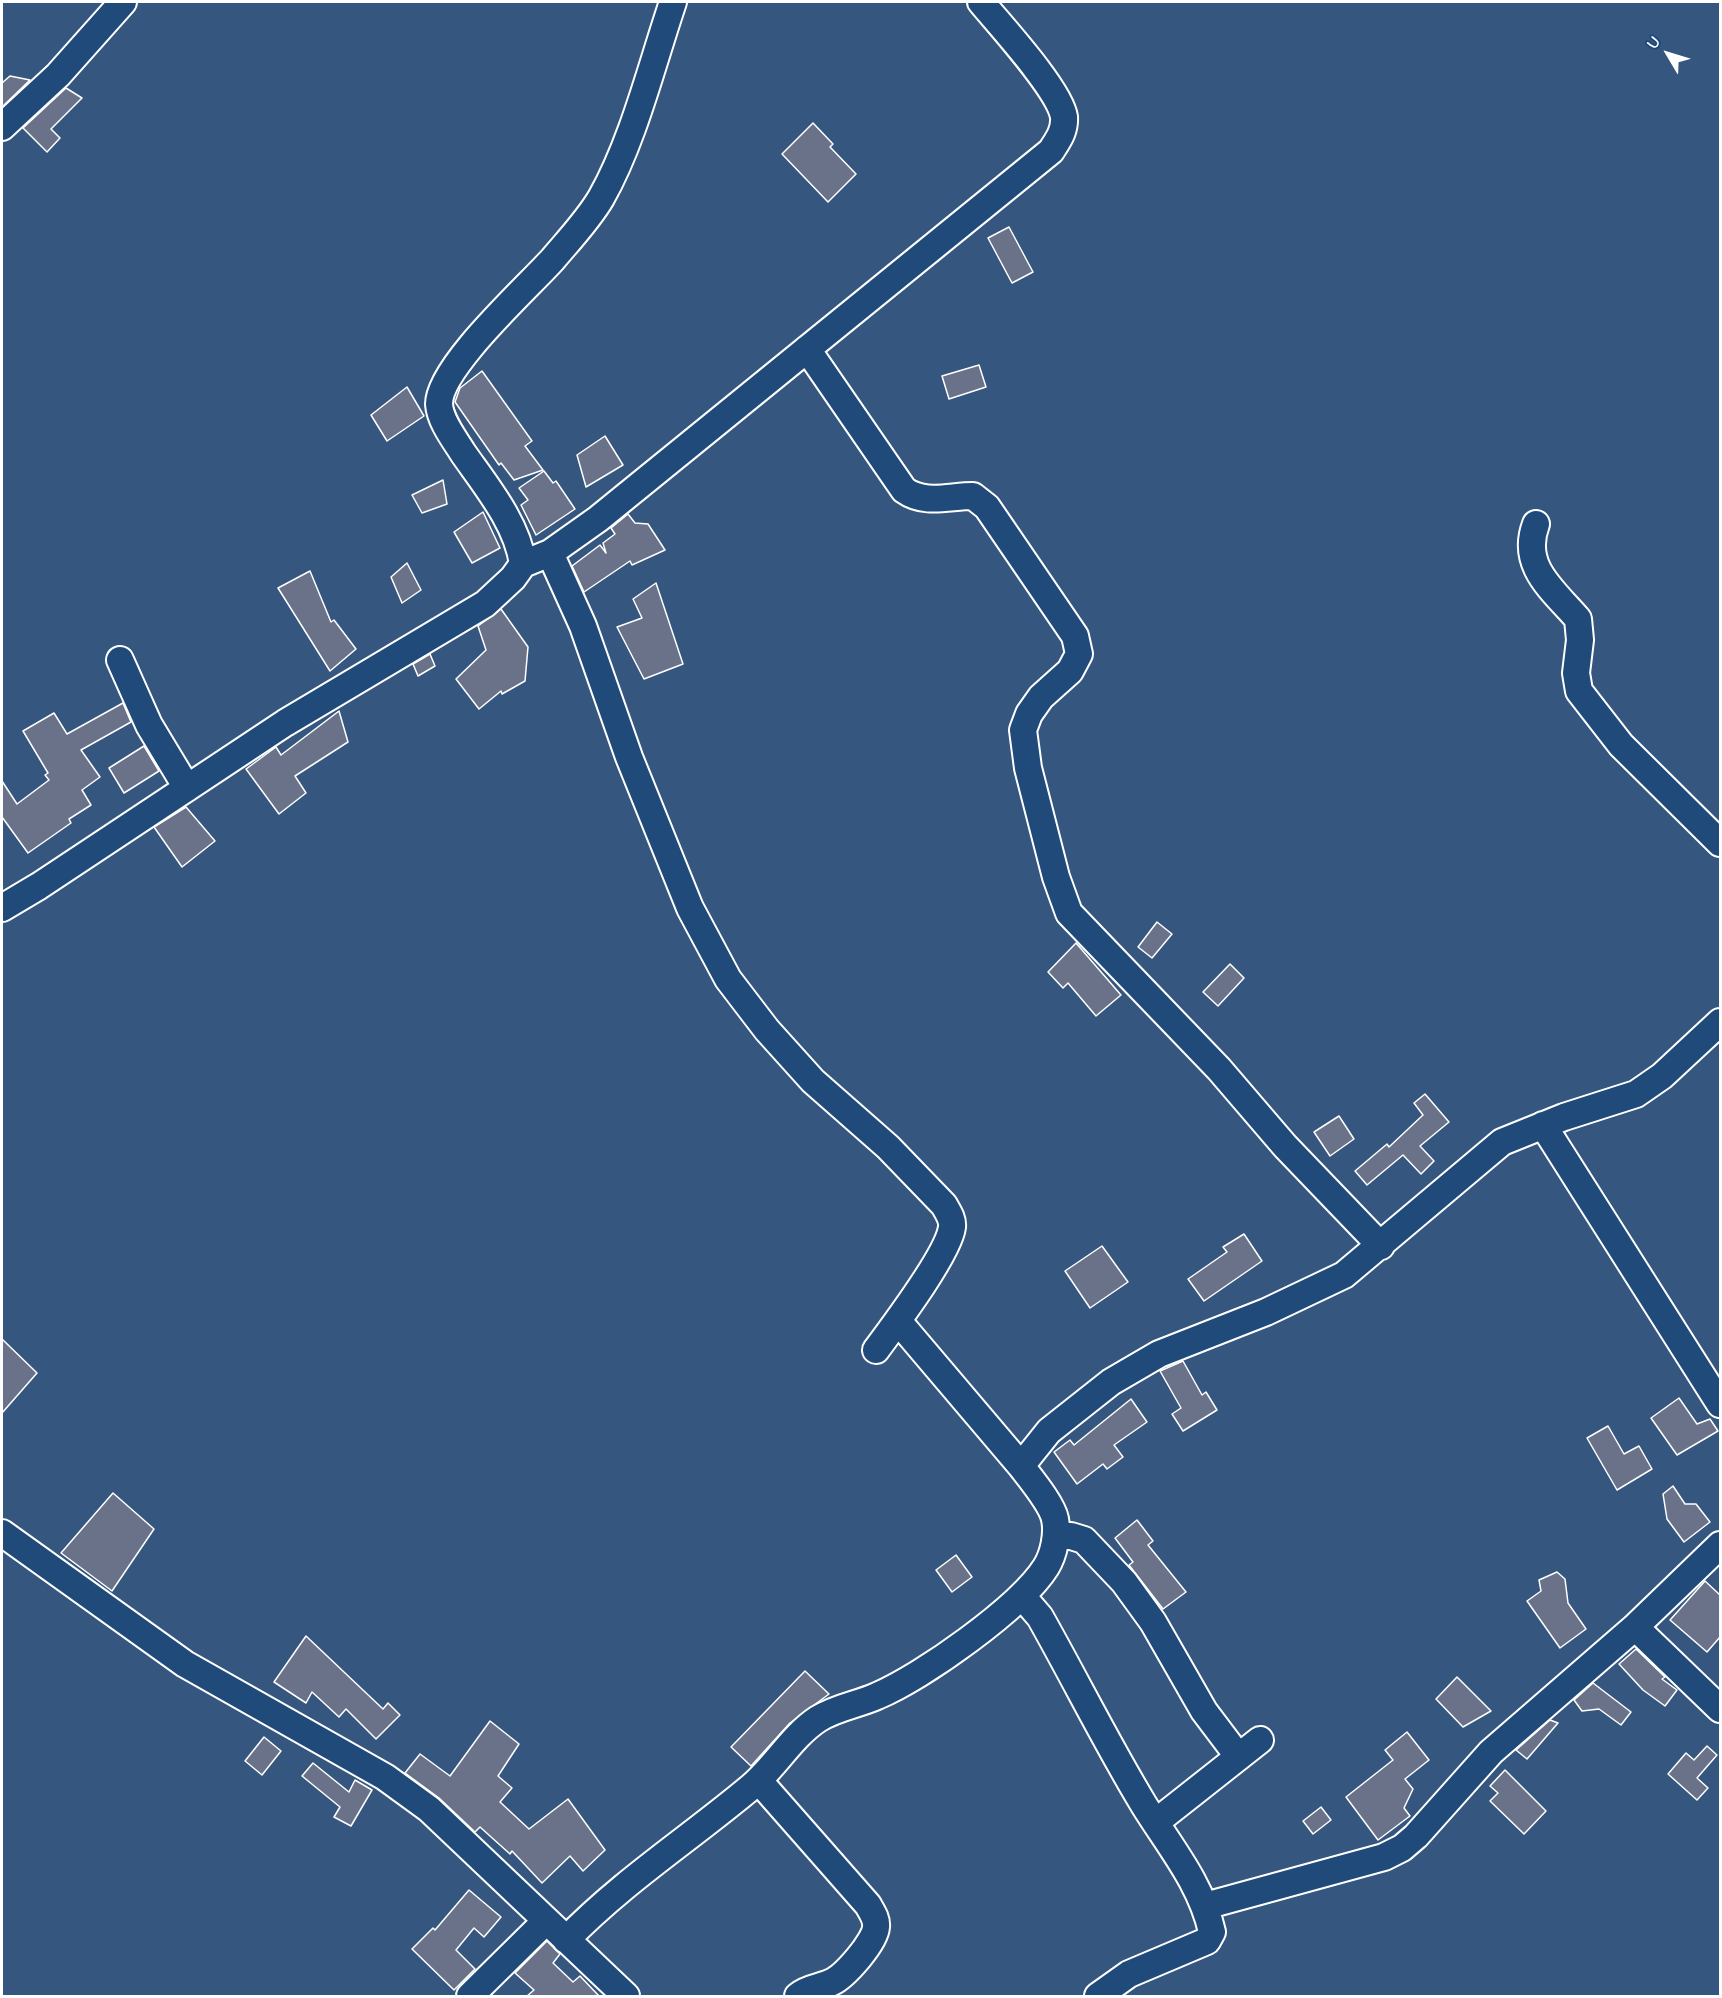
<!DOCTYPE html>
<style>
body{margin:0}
#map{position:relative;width:1722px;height:1998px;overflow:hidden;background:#35567e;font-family:"Comic Neue",sans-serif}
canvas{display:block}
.frame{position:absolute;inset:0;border:3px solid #fff;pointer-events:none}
.north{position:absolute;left:1638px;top:24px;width:60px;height:60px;-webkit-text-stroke:4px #1f4a7a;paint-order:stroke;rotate:308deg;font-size:16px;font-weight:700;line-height:24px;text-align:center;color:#fff}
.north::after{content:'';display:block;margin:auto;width:21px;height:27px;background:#fff;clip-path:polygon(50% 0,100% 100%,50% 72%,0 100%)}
</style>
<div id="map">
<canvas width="1722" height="1998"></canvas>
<div class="frame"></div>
<div class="north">U</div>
</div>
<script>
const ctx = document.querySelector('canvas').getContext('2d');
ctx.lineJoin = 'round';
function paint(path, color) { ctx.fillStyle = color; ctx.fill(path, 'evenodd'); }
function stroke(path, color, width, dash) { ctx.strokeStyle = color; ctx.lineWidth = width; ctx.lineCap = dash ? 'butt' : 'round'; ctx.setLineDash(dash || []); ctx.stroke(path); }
const building = new Path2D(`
 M10,76l20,4 -28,27v-24z
 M66,88l16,10 -31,31 9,9 -13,14 -24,-24z
 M813,123l20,21 -3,3 26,27 -28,28 -46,-48z
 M1009,227l24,45 -21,11 -24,-45z
 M979,365l7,22 -37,12 -7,-23z
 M482,371l50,70 -7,5 18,24 -29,10 -13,-17 -2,2 -44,-63 5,-14z
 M407,387l17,29 -37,25 -16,-26z
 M605,436l18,29 -37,22 -9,-32z
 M544,471l9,12 3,-2 19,28 -39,26 -15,-30 7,-5 -9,-12z
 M443,480l4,24 -25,9 -10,-18z
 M483,512l17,36 -28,15 -18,-31z
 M628,514l7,9 13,1 17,26 -33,15 -2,-4 -46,31 -12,-26 28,-21 6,8 -3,-10 12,-9 -4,-6z
 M407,563l14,27 -19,13 -11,-26z
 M310,571l21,51 3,-2 22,29 -26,22 -52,-83z
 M656,583l27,81 -39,15 -27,-52 25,-9 -9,-19z
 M501,609l27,38 -3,34 -23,13 -1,-3 -22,18 -23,-30 30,-29 -8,-24z
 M430,654l5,12 -17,10 -5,-12z
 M123,703l8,19 -50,28 19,27 -18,13 9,15 -22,14 2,4 -43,30 -26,-36v-36l15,23 32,-24 -4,-5 3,-2 -25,-42 31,-18 13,21z
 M339,711l9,31 -53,34 11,17 -27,21 -33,-45 30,-22 5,8z
 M144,746l15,25 -35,22 -15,-25z
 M186,807l29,34 -33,26 -28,-40z
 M1157,922l15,12 -20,24 -14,-11z
 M1076,943l45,52 -25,21 -28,-33 -5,5 -15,-16z
 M1230,964l14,14 -26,28 -15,-14z
 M1425,1094l24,28 -29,24 14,15 -13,13 -18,-19 -36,30 -12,-14 32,-27 2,3 34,-32 -9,-12z
 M1339,1116l15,23 -24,17 -16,-24z
 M1244,1234l18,27 -58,40 -16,-22 39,-27 -4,-5z
 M1102,1246l26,36 -38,26 -25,-37z
 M2,1339l35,34 -35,40z
 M1183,1361l19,34 4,-3 11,18 -34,21 -11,-17 9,-6 -21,-37z
 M1679,1398l18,26 13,-5 8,12 -41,24 -26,-37z
 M1131,1399l16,23 -33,23 9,12 -16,12 -4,-5 -26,20 -23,-32 16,-12 4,5z
 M1608,1426l16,28 15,-8 13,23 -35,21 -30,-52z
 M1673,1486l12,18h11l14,18 -26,20 -17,-23 -4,-25z
 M113,1493l41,36 -42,62 -51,-38z
 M1137,1520l16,21 -5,4 38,47 -23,17 -34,-44 4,-3 -18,-24z
 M956,1555l16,22 -20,15 -16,-22z
 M1557,1572l8,7 3,24 18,26 -26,19 -33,-47 14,-10 -2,-11z
 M1705,1581l15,14v42l-13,15 -37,-32z
 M306,1636l77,73 5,-6 12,12 -24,24 -30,-30 -7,8 -27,-25 -6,11 -32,-21z
 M1636,1649l29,28 -3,2 15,11 -12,16 -22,-16 -24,-26z
 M805,1671l24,23 -39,29 -39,43 -20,-19z
 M1457,1677l34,34 -28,16 -27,-28z
 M1593,1683l38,29 -10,13 -22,-16 -17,2 -8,-11z
 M1550,1720l8,3 -31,36 -11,-9z
 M490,1721l29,23 -21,32 14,12 -12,14 29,27 39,-30 37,51 -22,21 -13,-15 -28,27 -30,-32 -2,3 -30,-27 -5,5 -36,-34 -34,-25 15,-19 30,22z
 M1407,1732l22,28 -24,19 8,10 -9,19 6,8 -32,24 -32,-43 47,-37 -8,-10z
 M264,1737l17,14 -19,24 -17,-14z
 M1707,1746l10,9 -20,23 11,10 -11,12 -29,-26 18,-21 8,7z
 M313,1763l36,29 6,-12 17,10 -21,36 -17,-9 6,-10 -38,-31z
 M1505,1770l41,41 -22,23 -34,-33 8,-8 -8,-7z
 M1321,1807l10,13 -18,14 -10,-13z
 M469,1890l32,27 -17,20 -10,-9 -18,22 19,19 -21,21 -42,-41 21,-21 2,2z
 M547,1941l13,13 -7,9 20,19 7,-6 19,20h-72l7,-6 -19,-17z`);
paint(building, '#697289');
stroke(building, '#fff', 1.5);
const minor = new Path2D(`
 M2,127l56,-52 65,-73
 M807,349l97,141c21,15 45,6 69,6l14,11 88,129 4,18 -9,17 -29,26 -12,17 -6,16 5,38 28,109 13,36 150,156 66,77 96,100
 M1536,524c-16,42 17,66 42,95l2,21 -4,33 3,18 42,54 99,98
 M550,553l48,-34 453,-368c7,-11 14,-20 13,-34 -4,-27 -64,-92 -83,-115
 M523,564l27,-11 33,73 46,131 61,151 38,71 39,51 46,51 75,66 56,58c4,7 9,14 8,22 -3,26 -59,100 -76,123
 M120,660l29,65 38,63
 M2,908l37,-22 246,-163 200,-119 28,-26 10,-14c-6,-41 -37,-78 -60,-111 -8,-13 -23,-32 -24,-49 0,-37 88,-116 114,-145 16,-19 35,-39 48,-61 32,-56 51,-134 72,-196
 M1543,1125l177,279
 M898,1321l123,145
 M2,1533l183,131 200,113 44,32 197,187
 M1056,1536h15l13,4 40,42 29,40 51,89 34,45
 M1022,1596l18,21c35,62 67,127 104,188 26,42 57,78 68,127l-5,9 -78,33 -31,22
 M1635,1627l85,82
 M759,1781l109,124c4,7 9,14 8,22 -1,15 -31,49 -44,55 -12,6 -23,5 -34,14
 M1156,1822l104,-82
 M1205,1906l179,-49 18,-9 14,-12 75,-84 144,-125 85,-82
 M566,1940c56,-58 123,-101 185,-153 24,-20 41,-51 67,-68 19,-12 39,-14 59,-23 45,-19 143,-88 169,-129 8,-13 12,-33 9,-48 -3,-15 -25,-41 -34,-53l28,-35 62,-49 48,-28 107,-42 78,-37 158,-133 62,-25 72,-23 26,-18 58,-54
 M470,1996l75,-74`);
stroke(minor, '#fff', 30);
stroke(minor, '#1f4a7a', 26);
</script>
